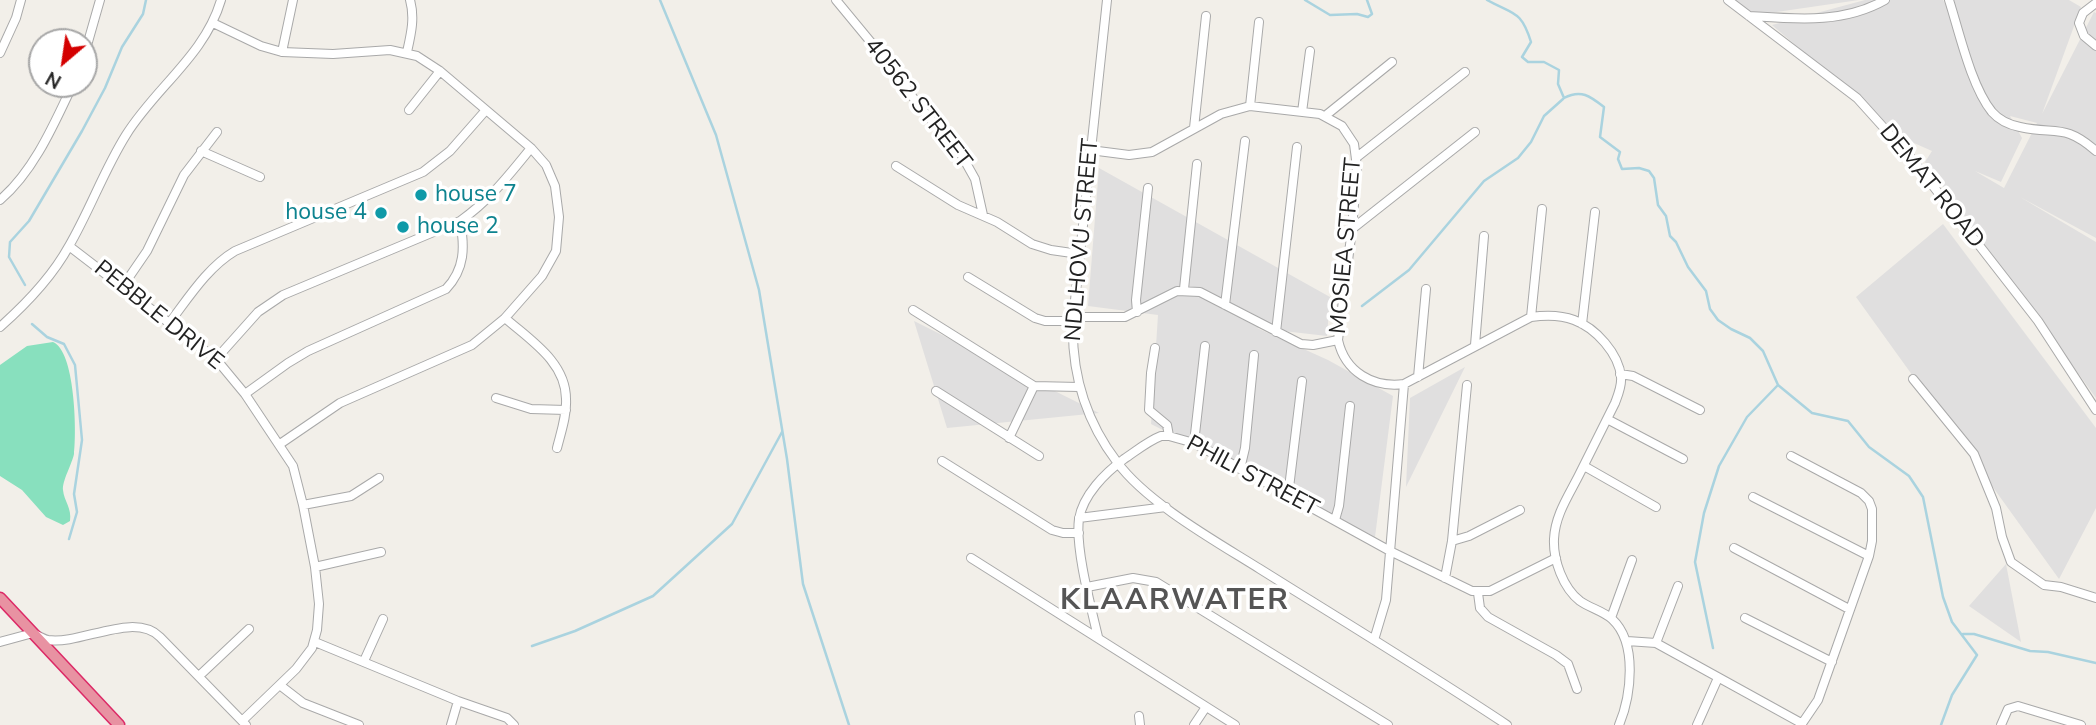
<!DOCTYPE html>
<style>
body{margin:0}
#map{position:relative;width:2096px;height:725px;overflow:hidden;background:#f2efe9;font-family:"Nunito Sans",sans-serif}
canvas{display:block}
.north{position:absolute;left:28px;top:28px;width:70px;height:70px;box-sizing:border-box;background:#fff;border:2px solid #a7a7a7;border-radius:50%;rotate:209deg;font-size:19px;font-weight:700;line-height:28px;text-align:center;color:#222}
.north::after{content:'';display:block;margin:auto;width:24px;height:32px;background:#d40000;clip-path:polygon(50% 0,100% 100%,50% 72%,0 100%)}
</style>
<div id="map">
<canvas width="2096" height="725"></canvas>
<div class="north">N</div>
</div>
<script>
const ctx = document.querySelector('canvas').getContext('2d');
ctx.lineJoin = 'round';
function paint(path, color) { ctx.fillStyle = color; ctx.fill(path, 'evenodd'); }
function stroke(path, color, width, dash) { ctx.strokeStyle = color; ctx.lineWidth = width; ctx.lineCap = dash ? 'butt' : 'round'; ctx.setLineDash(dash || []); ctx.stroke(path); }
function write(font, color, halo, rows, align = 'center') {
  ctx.font = font + ' "Nunito Sans",sans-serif'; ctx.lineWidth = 7; ctx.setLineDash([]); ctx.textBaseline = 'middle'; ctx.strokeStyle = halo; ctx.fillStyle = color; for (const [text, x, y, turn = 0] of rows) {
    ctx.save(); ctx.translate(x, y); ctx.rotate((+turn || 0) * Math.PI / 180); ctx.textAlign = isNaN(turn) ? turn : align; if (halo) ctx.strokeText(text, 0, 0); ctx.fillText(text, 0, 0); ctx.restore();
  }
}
paint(new Path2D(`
 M1731,0h128l-110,16z
 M1865,0h78l5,9 -3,-9h124l12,7 -39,107 52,-102 2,1v225l-76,-41 76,45v156l-171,-236 7,-11 -27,-12 -133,-114zM2010,116l27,7 -33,65 -29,-17 26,11 21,-44z
 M1099,168l231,129 -3,39 -70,-8 71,32 65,36 -18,141 -224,-113 7,-109 -70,-9z
 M1943,224l153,204v80l-37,71 -203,-282z
 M914,321l185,92 -152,15z
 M1465,367l-59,120 4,-89z
 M2006,564l15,78 -52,-36z`), '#e0dfdf');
paint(new Path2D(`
 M53,342c22,9 24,89 21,112 -2,10 -12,27 -11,36 1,11 9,18 7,31l-7,4 -17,-8 -24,-27 -22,-14v-111l27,-19z`), '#88e0be');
stroke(new Path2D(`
 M660,0l56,135 43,155 28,169 16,125 46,141
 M1305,0l25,15 27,-1 11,3 4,-3 -5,-14
 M1487,0c27,15 34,10 44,42l-9,15 6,5h16l15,8 -1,14 6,14c17,-9 26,-2 40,9l-4,30 20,15 -2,7 4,10 17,-1 10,3 5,7 4,27 8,11 4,20 6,6 12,25 18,24 4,18 8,11 13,9 19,9 13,13 15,34 34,28 36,8 21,26 40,29 14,21 20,100 9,25 25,33 -25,40 -11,30
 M25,285l-16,-28 1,-15 19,-21 53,-90 23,-43 17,-41 21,-33 3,-14
 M1362,306l47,-36 75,-89 34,-23 13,-16 13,-26 19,-17
 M32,324l15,13 17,7 11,21 7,75 -8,54 3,18 -8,27
 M1963,634h11l56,17 18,1 48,11
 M532,646l43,-15 78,-35 79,-72 50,-92
 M1713,648l-18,-86 9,-49 15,-47 28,-49 30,-31`), '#aad3df', 2.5);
const minor = new Path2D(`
 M836,0l57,69 26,37 42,48 14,25 8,36
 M1107,0l-34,319c-2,52 12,101 44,143 30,41 100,80 143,107 83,52 166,102 247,156
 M1728,0l129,98 55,61 126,162 58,89
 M1949,0c10,31 22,86 43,112 7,8 18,13 28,15 36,8 44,-4 76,24
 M2096,3l-13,10 -4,10 5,13 12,10
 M1749,16c47,3 94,8 136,-16
 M213,23l48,23 21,6 51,2 57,-4 27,6 23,15 91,77 15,17 9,21 4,31 -3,34 -14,25 -37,42 -33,27 -132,58 -60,41
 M282,52l11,-52
 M407,52c4,-18 8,-34 3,-52
 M0,53l16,-35 5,-18
 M84,56l16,-56
 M1250,106l9,-84
 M409,110l31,-39
 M1302,112l8,-61
 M1325,116l67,-54
 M1194,128l12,-112
 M1090,150l39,5 23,-3 69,-38 29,-8 70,8 22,12 12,18 3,23 -5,62 -14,111c7,32 35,48 66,44l127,-67c14,-2 30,-2 43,3 22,8 45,34 47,57 1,9 -3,18 -6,26 -12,24 -24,48 -36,72 -10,20 -24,40 -25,64 -1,21 9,49 26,62 10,7 23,10 32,18 26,24 19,77 7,106
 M201,151l59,26
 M1357,157l108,-85
 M896,166l62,39 39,17 35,22 19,6 28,4
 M0,200c34,-29 54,-76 73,-116
 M1352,229l123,-97
 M69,246l147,113 29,35 48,72 10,39 12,62 4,37 -2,26 -5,18 -16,21 -54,52
 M968,277l67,41 10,3h19l20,-4h41l52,-26 23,1 101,52 12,1 25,-5
 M123,286l24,-35 37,-76 33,-43
 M1184,289l13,-125
 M1225,305l20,-164
 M913,310l121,76 45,1
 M1137,312l-1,-12 12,-112
 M1531,317l11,-108
 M505,318c25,22 61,44 61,81 1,16 -5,33 -9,49
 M170,322c19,-25 38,-55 65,-71l188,-79 27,-21 36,-41
 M1582,324l13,-112
 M0,327c26,-23 52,-50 69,-81 21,-36 35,-76 57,-111 29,-47 79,-80 95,-135
 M1276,332l21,-185
 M1475,345l9,-109
 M1155,348l-4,25 -2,37 18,15 2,11
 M216,359l42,-47 25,-17 177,-74c29,-20 49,-46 71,-73
 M1620,374l13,2 67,34
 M1418,377l8,-88
 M1913,379l61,75 22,54 6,29 9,25 33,23 17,2 35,11
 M936,391l103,65
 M245,394l43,-31 20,-12 138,-62c19,-20 19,-42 14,-68
 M496,398l35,11 35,1
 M1607,419l76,40
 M1009,438l25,-52
 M1194,443l11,-97
 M1791,456l70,37 8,8 3,8v32l-3,15 -51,144 -17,25
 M942,461l110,69 11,3h16
 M1584,466l72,41
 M1240,469l5,-21 9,-93
 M1288,496l14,-115
 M1753,497l116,59
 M303,505l48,-9 28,-18
 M1079,518l87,-11
 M1335,520l4,-14 11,-100
 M1452,541l17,-5 51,-26
 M1734,548l115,61
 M971,558l264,167
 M315,567l66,-15
 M1445,578l7,-37 15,-156
 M1087,587l46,-9 23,4 232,143
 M1478,593l2,15 8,9 68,38 12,9 9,25
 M1611,618l21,-58
 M1745,618l87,44
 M1098,637c-7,-30 -23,-89 -19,-118 4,-24 26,-46 45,-60 12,-8 24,-18 37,-23h8l25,7 196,108 82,40h18l66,-33
 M1374,640l12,-40 18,-216
 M1627,641l29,2 145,80
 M0,642l33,-9c4,2 10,6 15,7 33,5 86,-29 112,-3l86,88
 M315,642l143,59 49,17 7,7
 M1656,643l22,-57
 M364,661l19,-42
 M199,676l50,-47
 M281,686l22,17 56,22
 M1139,716l1,9
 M451,725l7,-24
 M1194,725l12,-18
 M1697,725l21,-47
 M2001,725l7,-16 10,-3 63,19`);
const highway = new Path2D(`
 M0,598l119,127`);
stroke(minor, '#a9a9a9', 10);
stroke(highway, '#dc2a67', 13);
stroke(minor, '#fff', 8);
stroke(highway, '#e892a2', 10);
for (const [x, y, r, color] of [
 [421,195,7,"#0f9aa8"],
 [381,213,7,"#0f9aa8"],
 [403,227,7,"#0f9aa8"]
]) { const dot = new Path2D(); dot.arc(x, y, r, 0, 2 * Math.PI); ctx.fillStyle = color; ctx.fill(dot); stroke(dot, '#fff', 2.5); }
write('23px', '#222', '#fff', [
 ["40562 STREET",917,104,52],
 ["DEMAT ROAD",1931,187,51],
 ["NDLHOVU STREET",1083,240,-85],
 ["MOSIEA STREET",1347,246,-85],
 ["PEBBLE DRIVE",158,316,39],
 ["PHILI STREET",1252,477,28]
]);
write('23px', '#0d838f', '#fff', [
 ["house 7",435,195],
 ["house 4",367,213,"right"],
 ["house 2",417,227]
], 'left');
ctx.letterSpacing = '2px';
write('bold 30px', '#555', '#fff', [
 ["KLAARWATER",1175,602]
]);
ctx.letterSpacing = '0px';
</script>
